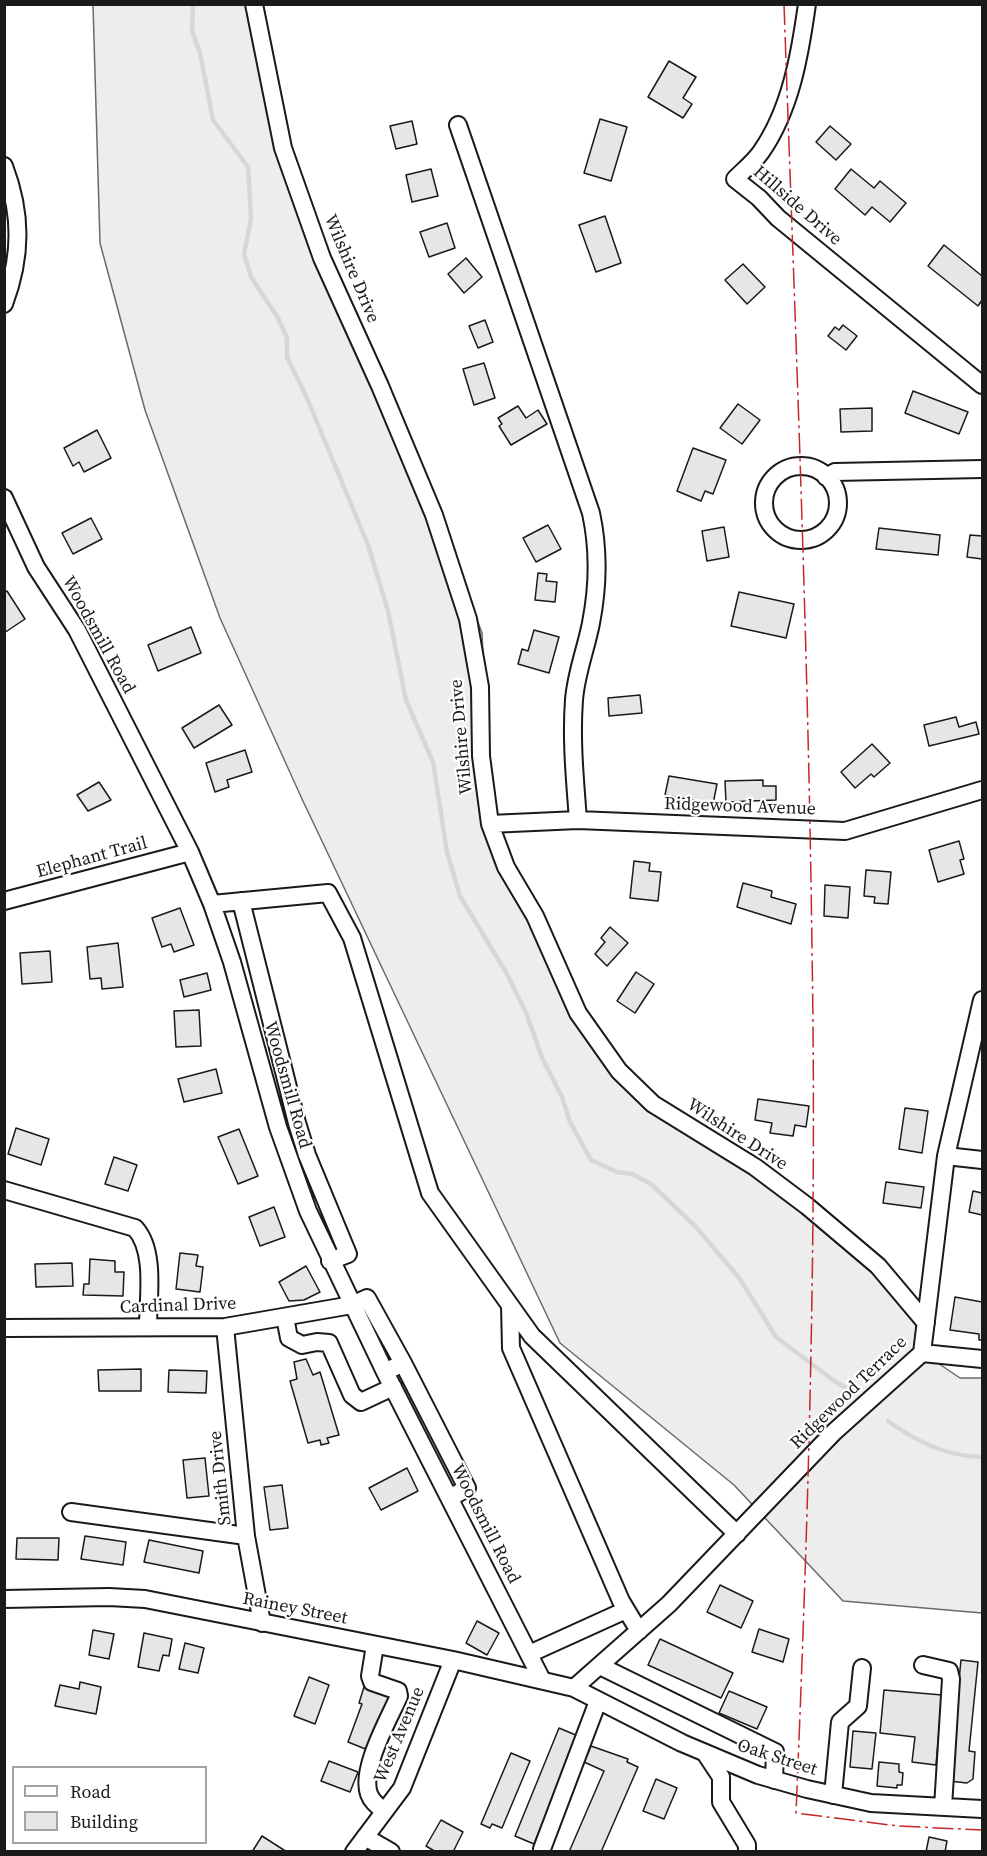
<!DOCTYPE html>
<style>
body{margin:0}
#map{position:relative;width:987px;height:1856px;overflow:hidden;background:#fff;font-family:"Source Serif 4",serif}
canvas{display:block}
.frame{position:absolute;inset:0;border:6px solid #1a1a1a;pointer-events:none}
.legend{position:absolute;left:12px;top:1766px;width:195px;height:78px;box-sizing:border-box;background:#fff;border:2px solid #a3a3a3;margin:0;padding:8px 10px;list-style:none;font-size:18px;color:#1a1a1a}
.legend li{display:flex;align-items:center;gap:12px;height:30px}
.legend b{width:30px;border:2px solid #a3a3a3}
</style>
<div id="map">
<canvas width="987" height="1856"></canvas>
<div class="frame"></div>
<ul class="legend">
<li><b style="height:8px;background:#fff"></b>Road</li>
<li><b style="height:16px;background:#e6e6e6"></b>Building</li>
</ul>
</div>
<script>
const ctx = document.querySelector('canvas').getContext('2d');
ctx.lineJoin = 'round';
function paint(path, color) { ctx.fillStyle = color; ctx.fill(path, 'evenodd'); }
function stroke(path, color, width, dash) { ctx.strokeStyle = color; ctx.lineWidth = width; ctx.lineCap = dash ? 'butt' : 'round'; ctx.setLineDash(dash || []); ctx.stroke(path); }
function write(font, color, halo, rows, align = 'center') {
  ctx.font = font + ' "Source Serif 4",serif'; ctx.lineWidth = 4.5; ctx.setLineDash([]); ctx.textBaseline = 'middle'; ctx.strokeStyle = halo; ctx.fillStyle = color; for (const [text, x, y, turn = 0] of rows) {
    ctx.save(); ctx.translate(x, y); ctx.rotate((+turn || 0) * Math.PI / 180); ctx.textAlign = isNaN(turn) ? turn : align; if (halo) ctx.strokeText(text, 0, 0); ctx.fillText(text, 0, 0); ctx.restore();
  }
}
const built = new Path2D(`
 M93,5h166l11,76 64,206 125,285 23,61 8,180 45,111 83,152 137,91 161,142 7,44 37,25h22v235l-139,-12 -109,-116 -174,-142 -258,-544 -82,-181 -75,-208 -45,-167z`);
paint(built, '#ededed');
stroke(built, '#6a6a6a', 1.5);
stroke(new Path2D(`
 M193,4l-1,27 8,22 13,67 35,47 3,52 -7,35 7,23 27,41 9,20v19l20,41 61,147 20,66 18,89 27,62 14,90 13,44 47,78 20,41 15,43 20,39 8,25 21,38 26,12 15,2 19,10 45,43 44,52 36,58 57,43 23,14
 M888,1421c29,21 58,35 94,36`), '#d7d7d7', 4.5);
const building = new Path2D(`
 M669,61l27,16 -13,21 9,6 -9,14 -35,-21z
 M600,119l27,8 -16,54 -27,-8z
 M412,121l5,23 -21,5 -6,-23z
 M830,126l21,18 -15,16 -20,-18z
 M431,169l7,27 -26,6 -6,-27z
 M851,169l23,19 6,-7 26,22 -16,19 -18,-15 -7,8 -30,-26z
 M605,216l16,47 -25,9 -17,-47z
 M447,223l8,25 -26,9 -9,-25z
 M944,245l38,31v24l-4,6 -50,-40z
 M466,258l16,19 -18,16 -16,-19z
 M743,264l22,23 -18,17 -22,-24z
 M485,320l8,22 -15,6 -9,-22z
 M843,325l14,11 -11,14 -18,-14 7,-9 4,3z
 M484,363l11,35 -21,7 -11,-36z
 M913,391l55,21 -9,22 -54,-21z
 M738,404l22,16 -18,24 -22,-16z
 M518,406l8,12 12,-8 9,14 -36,21 -12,-19 3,-2 -4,-6z
 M872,408v23l-31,1 -1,-23z
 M97,430l14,28 -27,14 -5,-10 -6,4 -9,-18z
 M693,448l33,12 -13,34 -8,-3 -4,10 -24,-10z
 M91,518l11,21 -29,15 -11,-21z
 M548,525l13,24 -25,13 -13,-24z
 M724,527l5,30 -22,4 -5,-30z
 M879,528l61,7 -2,20 -62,-6z
 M970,535l12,1v23l-15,-2z
 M538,573l9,1 -1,7 11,1 -2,20 -20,-2z
 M7,591l18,28 -21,14v-40z
 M739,592l55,12 -8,34 -55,-12z
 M191,627l10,26 -43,18 -10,-26z
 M534,630l25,7 -10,36 -31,-9 4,-15 6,2z
 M640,695l2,18 -33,3 -1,-18z
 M219,705l13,20 -38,23 -12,-20z
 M956,717l3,10 17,-5 3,12 -50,12 -5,-21z
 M872,744l18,19 -16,14 -3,-3 -16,14 -14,-16z
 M245,750l7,22 -25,8 2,7 -14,5 -9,-29z
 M669,776l48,8 -4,20 -48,-9z
 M763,780v6h13v14l-50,2 -1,-21z
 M99,782l12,18 -23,11 -11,-16z
 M959,841l5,18 -4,1 4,14 -26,8 -9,-32z
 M634,861l16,2 -1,8 12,1 -3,29 -28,-3z
 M866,870l25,2 -3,32 -14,-1 1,-6 -11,-1z
 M743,883l29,8 -1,6 25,7 -5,20 -54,-17z
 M825,885l25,2 -2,31 -24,-2z
 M180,908l14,37 -20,7 -3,-8 -9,3 -10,-29z
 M610,927l18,16 -21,23 -12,-12 10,-12 -4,-4z
 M118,943l5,44 -21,2 -1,-11 -11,1 -3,-32z
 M50,951l2,31 -30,2 -2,-31z
 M636,972l18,12 -19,29 -18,-12z
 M207,973l4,17 -27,7 -4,-17z
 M199,1010l2,36 -25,1 -2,-36z
 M216,1069l6,24 -38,9 -6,-23z
 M758,1099l51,7 -3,21 -11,-2 -2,11 -23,-3 2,-10 -17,-3z
 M905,1108l23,3 -6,42 -23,-4z
 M16,1128l33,11 -8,26 -33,-11z
 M239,1129l19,47 -20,8 -20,-47z
 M114,1157l23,8 -9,26 -23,-7z
 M886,1182l38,5 -3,21 -38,-5z
 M973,1191l9,2v22l-13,-3z
 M274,1207l11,30 -25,9 -11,-29z
 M180,1253l18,2 -2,11 7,1 -3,25 -24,-3z
 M90,1259l25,2v11h9l-1,24 -40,-1 1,-11h5z
 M72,1263l1,23 -37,1 -1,-23z
 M306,1266l14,26 -16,8 -15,1 -10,-19z
 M955,1297l27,5v38h-3v-6l-29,-4z
 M306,1359l7,16 7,-3 19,63 -12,3 2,5 -8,2 -1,-5 -12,3 -18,-62 7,-2 -3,-17z
 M141,1369v22h-42l-1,-21z
 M169,1370l38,1 -1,22 -38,-1z
 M205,1458l4,38 -22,2 -4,-38z
 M407,1468l11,23 -37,19 -12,-22z
 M282,1485l6,43 -18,2 -6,-43z
 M85,1536l41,6 -3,23 -42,-6z
 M17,1538h42l-1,22 -42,-1z
 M149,1540l54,11 -4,22 -55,-11z
 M720,1585l33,16 -12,27 -34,-16z
 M477,1621l22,12 -12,22 -21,-12z
 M759,1629l30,10 -6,23 -31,-10z
 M93,1630l21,4 -5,25 -20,-4z
 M144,1633l28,6 -3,17 -6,-1 -4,16 -21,-4z
 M660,1639l73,34 -12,25 -73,-33z
 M185,1643l19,5 -6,25 -19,-4z
 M961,1660l17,2 -9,89 6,1 -2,27 -6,4 -18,-2z
 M309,1677l20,8 -14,39 -21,-8z
 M80,1682l21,5 -5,27 -41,-8 5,-21 19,4z
 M364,1687l27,11 -23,52 -20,-8 14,-38 -3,-1z
 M884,1690l58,5 -6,70 -24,-3 3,-25 -35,-4z
 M729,1691l38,16 -10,22 -38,-16z
 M559,1728l19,8 -44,108 -19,-8z
 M853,1731l23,2 -4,36 -22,-2z
 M591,1746l37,13 -1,3 11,5 -37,85h-32l35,-81 -20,-9z
 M511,1753l19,8 -28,67 -10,-4 -2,4 -9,-4z
 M329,1761l29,11 -8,20 -29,-11z
 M879,1762l20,2v8l4,1 -1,12h-5v3l-20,-2z
 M656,1779l21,9 -13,31 -21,-8z
 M441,1820l22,12 -10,20h-17l-10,-6z
 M262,1836l25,16h-35z
 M929,1837l18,4 -2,11h-19z`);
paint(building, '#e6e6e6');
stroke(building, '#1a1a1a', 1.5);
const minor = new Path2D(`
 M254,4l29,144 39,110 58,128 54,129 34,104 12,68 1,69 9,68 16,43 29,49 43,97 41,58 34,33 102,63 52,39 71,60 48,57
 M807,4c-7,50 -16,105 -46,148 -7,10 -17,18 -26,27l24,19 19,20 204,167
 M458,125l133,388c8,37 7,74 0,110 -5,26 -15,50 -17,77 -3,40 1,80 4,120
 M4,166c18,47 18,90 0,138
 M764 503a37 37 0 1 1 74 0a37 37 0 1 1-74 0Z
 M826,477l9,-5 147,-3
 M4,498l32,69 41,63 113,222 22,52 20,58 46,165 30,84 77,161 157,308
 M490,824l88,-4 267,11 137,-41
 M4,901l186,-49
 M241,901l56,222 10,32 41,99 -18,7
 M212,904l116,-11 24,45 78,255 102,143 205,198
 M946,1156l36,4
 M4,1190l131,38c21,23 13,69 13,99
 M510,1305l1,43 110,253 18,30
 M285,1317l4,21 13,7 15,-3 12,1 23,52 9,7 32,-15
 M225,1327l21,209 16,87
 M4,1328l221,-1 127,-22 15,-7 36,65 -18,9
 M922,1353l60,6
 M403,1363l64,125 -17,10
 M71,1512l175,24
 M4,1599l105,-2 36,2 308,61 121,28 108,55 76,32 49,14 64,14 111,6
 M375,1645l-5,31 2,6 26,9 1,5c-10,23 -39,73 -30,98 3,8 9,12 15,17
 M529,1654l97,-44
 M923,1665l26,6 2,8 -8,128
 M600,1666l175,86 -1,28
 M574,1688l95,-84 165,-172 88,-79 24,-197 36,-156
 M705,1753l16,24v25l26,43v7
 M833,1795l7,-73 18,-16 4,-38
 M365,1837l26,15
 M542,1849l56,-148
 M354,1852l48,-64 51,-128`);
stroke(minor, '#1a1a1a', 20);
stroke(minor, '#fff', 16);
stroke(new Path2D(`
 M784,4c11,315 24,631 28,946 5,288 -4,576 -16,863l102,13 84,4`), '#c62828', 1.5, [21, 4.5, 3, 4.5]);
write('18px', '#1a1a1a', '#fff', [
 ["Hillside Drive",797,206,41],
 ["Wilshire Drive",351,269,67],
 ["Woodsmill Road",98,635,61],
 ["Wilshire Drive",462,737,-95],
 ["Ridgewood Avenue",740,807,2],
 ["Elephant Trail",92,858,-15],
 ["Woodsmill Road",287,1085,74],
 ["Wilshire Drive",737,1135,33],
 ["Cardinal Drive",178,1306,-2],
 ["Ridgewood Terrace",849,1393,-44],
 ["Smith Drive",221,1478,-96],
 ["Woodsmill Road",485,1524,63],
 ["Rainey Street",295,1609,11],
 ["West Avenue",400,1735,-67],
 ["Oak Street",777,1758,18]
]);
</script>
